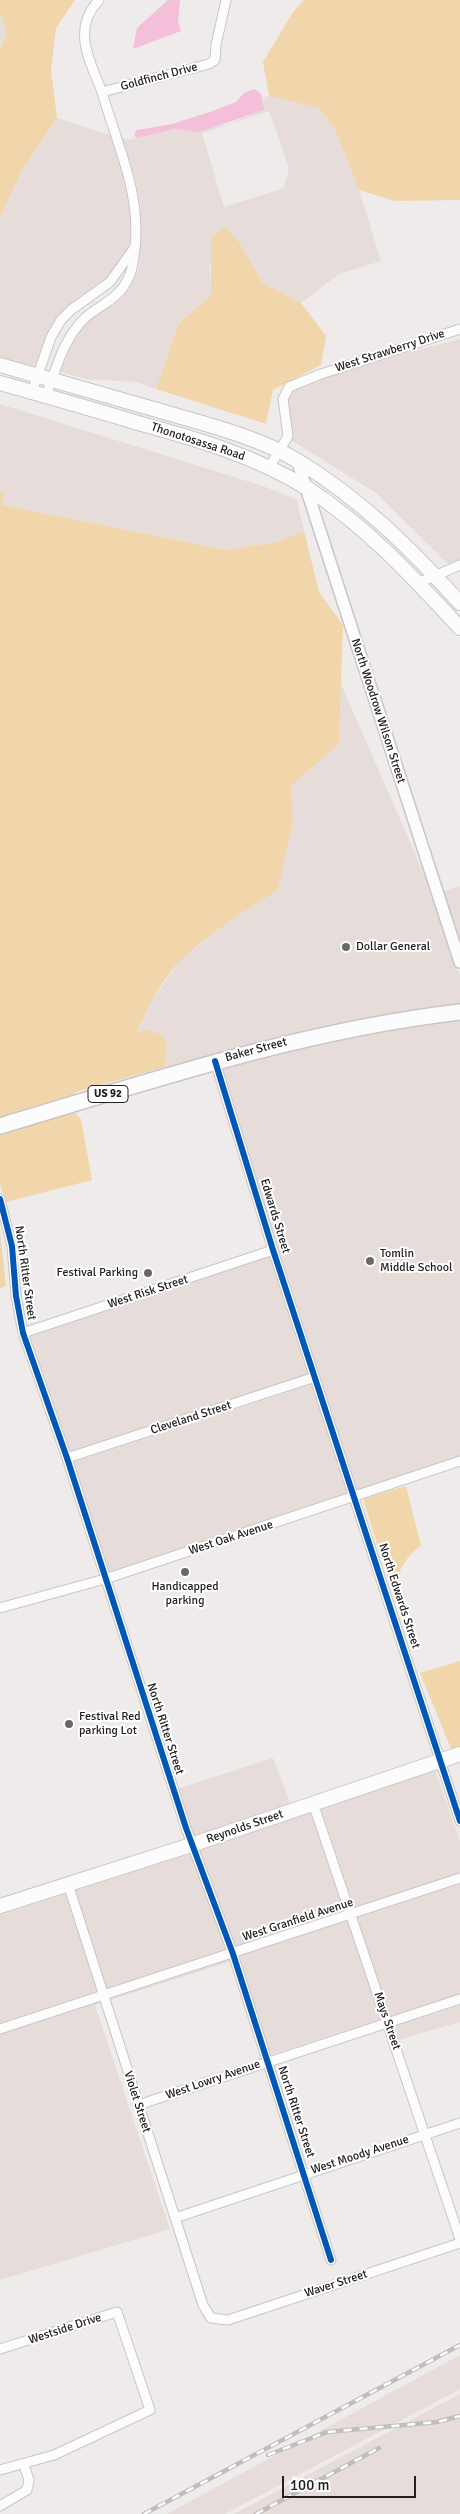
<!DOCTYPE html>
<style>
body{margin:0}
#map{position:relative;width:460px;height:2514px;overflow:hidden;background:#eeebea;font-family:Signika,sans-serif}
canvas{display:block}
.scale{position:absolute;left:282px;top:2476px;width:134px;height:22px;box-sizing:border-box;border:2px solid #232020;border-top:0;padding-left:6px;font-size:15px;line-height:18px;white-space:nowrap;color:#232020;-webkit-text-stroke:4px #fff;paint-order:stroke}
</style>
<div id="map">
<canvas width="460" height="2514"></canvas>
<div class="scale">100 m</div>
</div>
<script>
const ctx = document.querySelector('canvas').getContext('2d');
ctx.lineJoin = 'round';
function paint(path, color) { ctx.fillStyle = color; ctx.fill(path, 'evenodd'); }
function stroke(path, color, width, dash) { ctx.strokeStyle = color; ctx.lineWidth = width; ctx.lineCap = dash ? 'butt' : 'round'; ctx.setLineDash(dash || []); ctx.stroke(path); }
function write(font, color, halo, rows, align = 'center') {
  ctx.font = font + ' Signika,sans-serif'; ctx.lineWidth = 4; ctx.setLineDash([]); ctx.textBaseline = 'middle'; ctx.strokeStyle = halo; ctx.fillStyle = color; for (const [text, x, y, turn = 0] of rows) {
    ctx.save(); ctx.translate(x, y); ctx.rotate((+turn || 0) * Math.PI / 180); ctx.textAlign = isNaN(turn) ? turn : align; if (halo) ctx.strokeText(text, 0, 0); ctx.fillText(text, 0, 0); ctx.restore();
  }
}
paint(new Path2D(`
 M0,14l7,20 -7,15z
 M269,96l50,12 16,22 24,60 22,71 -42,13 -38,29 -38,-20 -22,-38 -31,19 1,31 -33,29 -22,65 -20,-7 -50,-3 -26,-7 9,-25 8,-14 12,-12 34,-26 11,-15 5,-13 2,-57 -5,-28 -15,-44 8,2 46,-11 20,2 33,-7 35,-14 -1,-12zM269,111l20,57 -5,20 -60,19 -22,-74z
 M57,118l53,17 17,49 5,27v30l-16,26 -9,11 -39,28 -10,11 -11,18 -12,31 -35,-9v-139l22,-48z
 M460,339v221l-12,4 -72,-71 -85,-53 -4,-40 5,-9 30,-12 67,-22z
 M0,404l263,82 34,14 7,31 -27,11 -51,8 -224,-45 2,-11 -4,-2z
 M341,684l90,206 29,86v31l-276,58 -19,2 2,-23 -30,-11 7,-20 35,-52 56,-45 43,-27 15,-68 -2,-35 48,-42z
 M460,886v62l-19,-56z
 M460,1012v449l-105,35 -140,-435z
 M271,1256l38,118 -239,78 -41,-116z
 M313,1384l36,108 -242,81 -34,-111z
 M273,1758l18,47 -97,34 -17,-50z
 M435,1770l25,71v153l-70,23 -71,-210z
 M311,1810l70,209 -111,36 -33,-103 -39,-104z
 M189,1851l43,115 -2,-4 -120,38 -36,-113z
 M65,1890l36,113 -6,2 75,224 -170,51v-369z
 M460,2005v17l-62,18 -5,-14z
 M460,2355v34l-235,125h-58z
 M460,2394v120h-226z`), '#e6ddda');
paint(new Path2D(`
 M0,0h75l-19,28 -5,42 6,48 -35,52 -22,48v-169l7,-15 -7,-20z
 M304,0h156v200l-65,1 -36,-11 -24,-60 -16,-22 -50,-12 -6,-34 30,-50z
 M226,227l15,18 22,38 38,20 25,33 -5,29 -48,25 -7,34 -110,-35 22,-65 33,-29v-58z
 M0,492l5,1 -3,12 224,45 51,-8 27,-11 15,61 24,33 -4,119 -48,42 2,35 -15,69c-34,21 -68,43 -97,70 -16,15 -36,52 -44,72l8,-2 16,4 6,10 -2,23 -90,25 -4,8 -71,21z
 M72,1110l9,9 11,61 -86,22 -6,-18v-52z
 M0,1232l6,54 -6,2z
 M406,1486l15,60c-14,8 -29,32 -24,48l-3,4 -31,-99z
 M460,1661v88l-8,2 -32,-78z`), '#f0d6aa');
paint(new Path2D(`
 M168,0h12l-2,21 3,10 -48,18 4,-21z
 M254,89l7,5 3,16 -65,22 -24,-3 -38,9 -3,-3 3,-5 35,-6 41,-13 23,-9 8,-9z`), '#f4bfd8');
const minor = new Path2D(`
 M99,0c-28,29 -9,61 3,92l107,-28 6,-4 1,-15 10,-45
 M32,392l19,-55 10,-17 10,-10 39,-28 25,-35
 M46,396c10,-27 17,-57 39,-78 11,-10 26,-16 36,-28 11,-14 12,-25 14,-42 6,-56 -18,-103 -33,-156
 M269,468l19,-32 -5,-37 6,-12 32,-13 139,-45
 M418,583l42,-18
 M215,1061l58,189 187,571
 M0,1199l12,47 4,50 7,37 44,125 119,370 47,126 98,306
 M23,1333l250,-83
 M67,1458l248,-81
 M0,1608l105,-29 355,-118
 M313,1803l147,436
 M68,1884l135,421 8,13 17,2 232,-77
 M0,2029l460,-151
 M138,2105l322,-106
 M175,2218l285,-95
 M0,2349l117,-37 33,98 -96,45 -54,15
 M0,2506l27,-16 2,-10 -5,-15`);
const tertiary = new Path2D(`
 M297,460l163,502`);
const secondary = new Path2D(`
 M0,365c55,16 109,31 164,47 45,13 94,25 134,49 63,38 113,88 162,142
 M0,383c46,13 92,26 138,40 59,16 117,33 169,65 59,38 106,89 153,140
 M0,1906l191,-61 269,-91`);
const primary = new Path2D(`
 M0,1126c154,-46 300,-95 460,-114`);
stroke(minor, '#c9c6c5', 11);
stroke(tertiary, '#c9c6c5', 14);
stroke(secondary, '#c9c6c5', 16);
stroke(primary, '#c9c6c5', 18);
stroke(minor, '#fcfcfc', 9);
stroke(tertiary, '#fcfcfc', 11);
stroke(secondary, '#fcfcfc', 14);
stroke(primary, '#fcfcfc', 15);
const rail = new Path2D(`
 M268,2455l59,-23 110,-10 23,-6
 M144,2514l316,-169
 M256,2514l123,-66`);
stroke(rail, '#bebebe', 4.5);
stroke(rail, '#fff', 2.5, [8]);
stroke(new Path2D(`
 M215,1061l58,189 187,571
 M0,1199l12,47 4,50 7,37 44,125 119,370 47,126 98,306`), '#0057b8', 6);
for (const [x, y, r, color] of [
 [346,947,5,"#6a6767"],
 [370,1261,5,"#6a6767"],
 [148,1273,5,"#6a6767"],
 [185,1572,5,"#6a6767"],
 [69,1724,5,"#6a6767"]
]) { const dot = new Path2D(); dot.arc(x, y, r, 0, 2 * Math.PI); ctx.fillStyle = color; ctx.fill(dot); stroke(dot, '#fff', 2); }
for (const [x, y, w] of [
 [108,1094,40]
]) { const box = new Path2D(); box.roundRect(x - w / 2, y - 8.5, w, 17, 4); ctx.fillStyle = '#fff'; ctx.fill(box); stroke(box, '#232020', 1); }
write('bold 11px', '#232020', null, [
 ["US 92",108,1094]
]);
write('12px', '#232020', '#fff', [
 ["Goldfinch Drive",159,77,-15],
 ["West Strawberry Drive",390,351,-18],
 ["Thonotosassa Road",198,442,18],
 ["North Woodrow Wilson Street",378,711,72],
 ["Baker Street",256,1050,-15],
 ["Edwards Street",275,1216,73],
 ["North Ritter Street",25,1273,82],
 ["West Risk Street",148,1292,-18],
 ["Cleveland Street",191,1418,-18],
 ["West Oak Avenue",231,1538,-18],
 ["North Edwards Street",399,1596,72],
 ["North Ritter Street",165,1729,72],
 ["Reynolds Street",245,1827,-19],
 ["West Granfield Avenue",298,1920,-18],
 ["Mays Street",387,2021,71],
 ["West Lowry Avenue",213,2080,-19],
 ["Violet Street",137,2102,72],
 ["North Ritter Street",296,2112,72],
 ["West Moody Avenue",360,2155,-18],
 ["Waver Street",336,2284,-18],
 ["Westside Drive",65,2329,-18]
]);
write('12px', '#232020', '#fff', [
 ["Dollar General",356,947],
 ["Tomlin",380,1254],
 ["Middle School",380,1268],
 ["Festival Parking",138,1273,"right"],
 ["Handicapped",185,1587,"center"],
 ["parking",185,1601,"center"],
 ["Festival Red",79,1717],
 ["parking Lot",79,1731]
], 'left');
</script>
